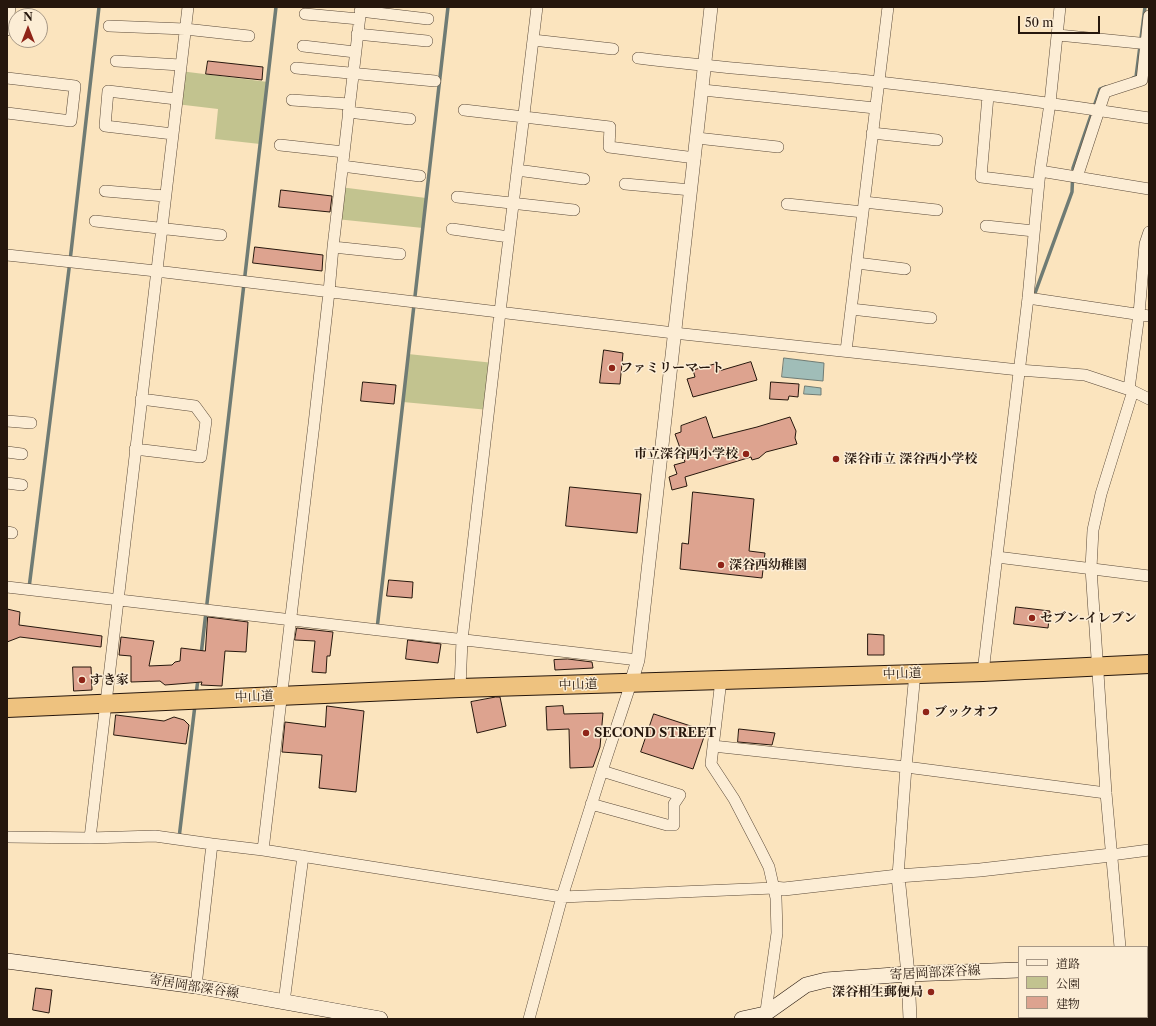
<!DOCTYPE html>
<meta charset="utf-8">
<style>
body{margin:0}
#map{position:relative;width:1156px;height:1026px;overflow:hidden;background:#fbe4be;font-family:"Libre Caslon Text","Noto Serif JP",serif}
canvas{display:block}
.frame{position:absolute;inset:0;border:8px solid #26170d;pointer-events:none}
.legend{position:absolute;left:1018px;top:946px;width:130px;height:72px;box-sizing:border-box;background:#fcedd5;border:1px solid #a69785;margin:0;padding:5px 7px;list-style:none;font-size:12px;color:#26170d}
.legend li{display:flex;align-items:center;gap:8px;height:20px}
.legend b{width:20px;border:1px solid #a69785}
.north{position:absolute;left:8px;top:8px;width:40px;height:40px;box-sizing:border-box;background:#fcedd5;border:1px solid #a69785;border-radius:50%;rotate:0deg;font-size:11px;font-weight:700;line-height:16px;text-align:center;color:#26170d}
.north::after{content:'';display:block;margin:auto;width:14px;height:18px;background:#8f2418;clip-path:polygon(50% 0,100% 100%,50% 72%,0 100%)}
.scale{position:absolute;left:1018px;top:16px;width:82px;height:18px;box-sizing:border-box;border:2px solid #26170d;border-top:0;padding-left:5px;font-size:12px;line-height:14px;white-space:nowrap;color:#26170d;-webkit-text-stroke:3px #fcedd5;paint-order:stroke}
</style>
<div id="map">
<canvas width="1156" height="1026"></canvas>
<div class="frame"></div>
<ul class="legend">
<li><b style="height:5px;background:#fcedd5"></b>道路</li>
<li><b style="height:11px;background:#c2c38f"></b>公園</li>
<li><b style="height:11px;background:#dda38f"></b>建物</li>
</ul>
<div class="north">N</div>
<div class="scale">50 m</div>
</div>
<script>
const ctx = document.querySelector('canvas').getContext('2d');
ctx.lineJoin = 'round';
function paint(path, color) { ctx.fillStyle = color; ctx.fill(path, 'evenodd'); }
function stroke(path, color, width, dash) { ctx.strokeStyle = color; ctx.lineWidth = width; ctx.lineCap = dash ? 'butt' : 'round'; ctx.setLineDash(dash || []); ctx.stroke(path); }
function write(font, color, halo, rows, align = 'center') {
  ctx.font = font + ' "Libre Caslon Text","Noto Serif JP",serif'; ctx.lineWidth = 3; ctx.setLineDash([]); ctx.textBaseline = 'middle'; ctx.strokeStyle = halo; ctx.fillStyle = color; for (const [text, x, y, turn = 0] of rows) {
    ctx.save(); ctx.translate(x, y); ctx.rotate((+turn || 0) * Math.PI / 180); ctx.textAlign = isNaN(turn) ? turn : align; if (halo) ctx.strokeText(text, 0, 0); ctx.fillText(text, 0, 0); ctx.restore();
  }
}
paint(new Path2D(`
 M180,71l88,11 -8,62 -45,-5 3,-30 -42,-5z
 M340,187l86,11 -3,30 -87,-9z
 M408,354l86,9 -5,47 -86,-8z`), '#c2c38f');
const water = new Path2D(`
 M784,358l40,5 -1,18 -41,-4z
 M805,386l16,2v7l-17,-1z`);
paint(water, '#a0bdb8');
stroke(water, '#6f7b74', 1);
stroke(new Path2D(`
 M1133,78l3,-1 9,-70
 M1034,296l38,-104 1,-24 27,-79 5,-2
 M29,588l41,-327 29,-254
 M377,629l71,-622
 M201,655l75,-648
 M196,695l2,-16
 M179,838l16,-133`), '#6f7b74', 3.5);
const building = new Path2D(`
 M208,61l55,6 -1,13 -56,-6z
 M281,190l51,6 -2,16 -51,-5z
 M255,247l68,8 -1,16 -69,-8z
 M604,350l19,3 -3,31 -20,-1z
 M751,362l6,18 -64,17 -6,-18 8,-2 -2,-7 25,-7 3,7z
 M363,382l33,3 -2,19 -33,-3z
 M771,382l28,2 -1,13 -9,-1 -1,4 -18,-1z
 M706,417l7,21 44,-11 33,-10 6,14 -1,7 2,6 -31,8 -7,6 -7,2 -1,-3 -66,20 2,9 -15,4 -3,-13 8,-3 -3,-9 11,-3 -10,-28 6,-2v-6z
 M570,487l71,7 -4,39 -71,-7z
 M693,492l61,7 -5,52 16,2 -3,25 -82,-9 2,-26 6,1z
 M389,580l24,2 -1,16 -25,-2z
 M1016,607l34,4 -2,17 -34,-4z
 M7,609l13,3 -1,13 83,11 -1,11 -81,-10 -13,5z
 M208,617l40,5 -2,30 -21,-1 -3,35 -21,-1 1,-3 -37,3 -5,-4 -29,1v-26l-12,-1 2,-18 33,4 -5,25 23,-1 3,-3 5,-1 1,-13 24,3z
 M297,628l36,4 -3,24h-3l-1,17 -14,-1 3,-31 -20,-1z
 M868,634l16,1v20h-16z
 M408,640l33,4 -3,19 -32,-4z
 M568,659l24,3 1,6 -38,2 -1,-10z
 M73,667h18l1,23 -18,1z
 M496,697h4l6,29 -29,7 -6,-31z
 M327,706l37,5 -8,81 -37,-4 3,-33 -40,-3 3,-30 40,5z
 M563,706l1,8 39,-1 -3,34 -7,20 -23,1 -1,-39 -22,1 -1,-23z
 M654,714l52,17 -13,38 -52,-17z
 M116,715l48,6 10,-4 10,3 5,5 -3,19 -72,-9z
 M739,729l36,4 -3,12 -34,-3z
 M36,988l16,2 -3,23 -16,-3z`);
paint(building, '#dda38f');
stroke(building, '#26170d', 1);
const minor = new Path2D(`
 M360,11l68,8
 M305,14l54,5
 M109,26l76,3 64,7
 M7,30l3,-23
 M357,34l70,7
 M1058,35l91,9
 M533,40l80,9
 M303,46l52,6
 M638,58c81,10 161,15 241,24 90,10 180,22 270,36
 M116,61l64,4
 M296,68l139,13
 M7,78l68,8 -4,35 -64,-8
 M703,90l172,18
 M988,96l-7,81 58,7
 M292,100l57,4
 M464,110l146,17 -1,20 86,11
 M348,112l62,7
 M872,133l65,7
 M173,134l-68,-8 3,-35 68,8
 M697,138l81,9
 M280,145l64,7
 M342,166l78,10
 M517,170l67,9
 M1040,171l109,18
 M1077,177l28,-85 37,-12 7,-64
 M625,184l66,6
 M105,191l60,5
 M457,197l117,13
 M864,202l73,8
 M787,204l76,8
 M95,221l126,14
 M986,226l48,5
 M452,229l57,8
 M333,247l67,7
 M7,255l149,16 518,62 345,37 66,5 48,16 16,8
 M857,263l48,6
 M1028,298l121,18
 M851,309l80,9
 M846,351l42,-344
 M1129,389l10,-75 6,-70 4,-12
 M7,421l24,2
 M135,449l66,8 5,-36 -11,-15 -54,-7
 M7,452l15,2
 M7,483l15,2
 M7,532l5,1
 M997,557l152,19
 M7,587l631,73
 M983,672l45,-374 12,-127 10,-68 10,-96
 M721,680l-10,84 23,35 25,48 10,20 7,31 1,35 -12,85
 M460,688l2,-48 38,-328 37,-305
 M713,746l193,21 200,26
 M591,804l76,21h7v-21l6,-9 -78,-24
 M7,837l83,1 65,-2 57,8 51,6 299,47 212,-9
 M90,838l98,-831
 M263,850l51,-426 15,-132 4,-45 28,-240
 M1111,855l38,-5
 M898,876l8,-109 9,-94
 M1120,947l-14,-154 -15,-225 2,-38 8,-36 32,-103
 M196,986l16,-142
 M284,1002l19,-146
 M529,1019l33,-122 40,-126 29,-88
 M1120,1019v-2`);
const tertiary = new Path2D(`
 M631,683l7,-23 73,-653
 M898,876l10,98 2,45
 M774,888l10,1 114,-13 82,-6 131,-15`);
const secondary = new Path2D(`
 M7,961l189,25 184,33
 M1147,964h2
 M742,1019l23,-5 41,-29 20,-5 82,-6 111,-4`);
const trunk = new Path2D(`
 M7,708l453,-20 523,-16 166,-8`);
stroke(minor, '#5b4a39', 12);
stroke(tertiary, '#5b4a39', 14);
stroke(secondary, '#26170d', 16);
stroke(trunk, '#26170d', 20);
stroke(minor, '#fcedd5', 11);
stroke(tertiary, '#fcedd5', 13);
stroke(secondary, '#fcedd5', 15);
stroke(trunk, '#eec27f', 18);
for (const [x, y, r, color] of [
 [612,368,4,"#8f2418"],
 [746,454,4,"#8f2418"],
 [836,459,4,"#8f2418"],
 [721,565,4,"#8f2418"],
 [1032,618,4,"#8f2418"],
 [82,680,4,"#8f2418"],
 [926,712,4,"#8f2418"],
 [586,733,4,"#8f2418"],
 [931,992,4,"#8f2418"]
]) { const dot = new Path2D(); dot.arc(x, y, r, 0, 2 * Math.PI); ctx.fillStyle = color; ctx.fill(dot); stroke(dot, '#fcedd5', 1.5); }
write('bold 13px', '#26170d', '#fcedd5', [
 ["ファミリーマート",620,368],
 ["市立深谷西小学校",738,454,"right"],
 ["深谷市立 深谷西小学校",844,459],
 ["深谷西幼稚園",729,565],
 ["セブン-イレブン",1040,618],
 ["すき家",90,680],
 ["ブックオフ",934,712],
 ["SECOND STREET",594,733],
 ["深谷相生郵便局",923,992,"right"]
], 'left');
write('13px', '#26170d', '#fcedd5', [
 ["中山道",902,674,-2],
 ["中山道",578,685,-2],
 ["中山道",254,697,-2],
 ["寄居岡部深谷線",935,973,-3],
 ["寄居岡部深谷線",194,987,9]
]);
</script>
